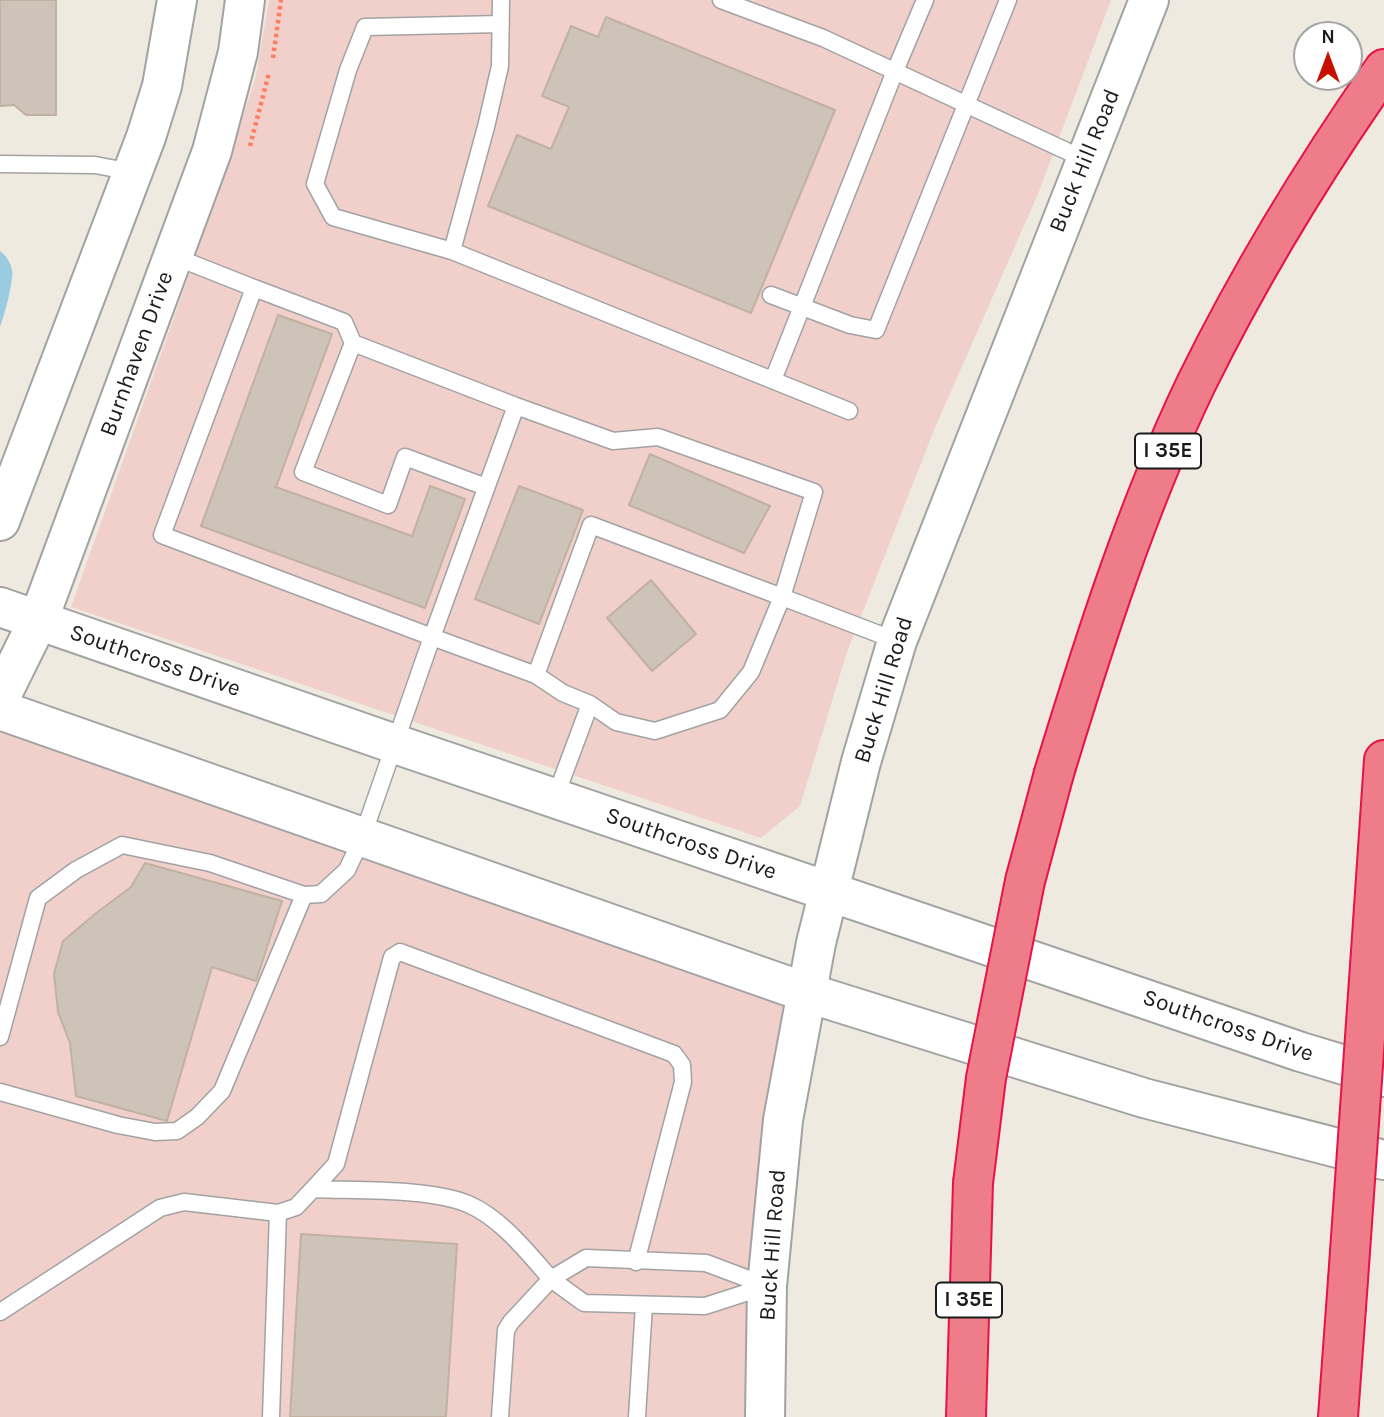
<!DOCTYPE html>
<style>
body{margin:0}
#map{position:relative;width:1384px;height:1417px;overflow:hidden;background:#eeeadf;font-family:Karla,sans-serif}
canvas{display:block}
.north{position:absolute;left:1293px;top:21px;width:70px;height:70px;box-sizing:border-box;background:#fff;border:2px solid #a4a4a4;border-radius:50%;rotate:0deg;font-size:19px;font-weight:700;line-height:28px;text-align:center;color:#1b1b1b}
.north::after{content:'';display:block;margin:auto;width:24px;height:32px;background:#c61100;clip-path:polygon(50% 0,100% 100%,50% 72%,0 100%)}
</style>
<div id="map">
<canvas width="1384" height="1417"></canvas>
<div class="north">N</div>
</div>
<script>
const ctx = document.querySelector('canvas').getContext('2d');
ctx.lineJoin = 'round';
function paint(path, color) { ctx.fillStyle = color; ctx.fill(path, 'evenodd'); }
function stroke(path, color, width, dash) { ctx.strokeStyle = color; ctx.lineWidth = width; ctx.lineCap = dash ? 'butt' : 'round'; ctx.setLineDash(dash || []); ctx.stroke(path); }
function write(font, color, halo, rows, align = 'center') {
  ctx.font = font + ' Karla,sans-serif'; ctx.lineWidth = 7; ctx.setLineDash([]); ctx.textBaseline = 'middle'; ctx.strokeStyle = halo; ctx.fillStyle = color; for (const [text, x, y, turn = 0] of rows) {
    ctx.save(); ctx.translate(x, y); ctx.rotate((+turn || 0) * Math.PI / 180); ctx.textAlign = isNaN(turn) ? turn : align; if (halo) ctx.strokeText(text, 0, 0); ctx.fillText(text, 0, 0); ctx.restore();
  }
}
paint(new Path2D(`
 M269,0h842l-73,194 -104,236 -87,222 -47,154 -39,32 -690,-231 145,-408 40,-123z
 M0,710l805,282 -40,425h-765z`), '#f1d0cb');
paint(new Path2D(`
 M0,251c5,3 11,12 12,19 2,10 -8,47 -12,57z`), '#9acbe1');
const building = new Path2D(`
 M0,0h56v115h-30l-12,-10 -14,1z
 M606,17l229,93 -84,203 -263,-107 29,-71 34,14 18,-42 -27,-11 29,-70 27,11z
 M278,315l54,19 -56,153 136,49 18,-50 35,13 -40,109 -224,-82z
 M650,454l120,52 -26,47 -115,-48z
 M519,486l64,24 -44,114 -64,-25z
 M651,580l45,54 -44,37 -45,-53z
 M145,863l137,38 -26,80 -44,-14 -45,154 -91,-25 -6,-53 -12,-31 -4,-38 9,-33 32,-27 36,-27z
 M301,1234l156,10 -11,173h-156z`);
paint(building, '#cec3b8');
stroke(building, '#c1b1a0', 2);
const service = new Path2D(`
 M721,0l102,38 263,122
 M501,24l-136,3 -17,43 -33,114 18,33 119,34 397,160
 M0,164l95,1 37,7
 M452,251l34,-124 14,-61 1,-66
 M254,288l90,34 9,21 163,63 97,35 45,-4 156,55 -32,105 115,44
 M771,295l79,30 26,5 132,-330
 M353,343l-50,129 85,33 17,-48 81,30
 M773,380l122,-309 30,-71
 M516,406l-84,231 104,38 55,-150 191,72 -31,75 -31,38 -65,21 -39,-9 -26,-18
 M536,675l27,18 27,11 -35,94
 M0,1037l38,-139 38,-28 46,-25 88,18 94,32 17,-1 26,-24 15,-32 70,-201 -270,-102 92,-247 -81,-32
 M0,1092l118,33 37,7 22,-1 20,-14 25,-26 82,-196
 M313,1189c44,2 116,-1 155,15 33,14 60,49 83,75l-40,43 -5,8 -6,87
 M586,1258l120,5 61,23 -62,20 -121,-3 -33,-24z
 M0,1312l160,-104 24,-6 94,11 18,-6 17,-18 23,-25 56,-207 8,-5 274,102 8,11 1,17 -47,180
 M271,1417l7,-204
 M637,1417l7,-112`);
const tertiary = new Path2D(`
 M0,521l146,-384 16,-51 15,-86
 M0,607l395,137 906,308 83,25
 M0,698l38,-77 174,-470 26,-99 7,-52
 M0,710l805,282 339,106 240,62
 M765,1417l2,-131 16,-166 33,-177 45,-181 36,-121 252,-641`);
const motorway = new Path2D(`
 M1054,773c40,-131 83,-266 142,-389 54,-110 118,-215 188,-315
 M1372,937l12,-177
 M966,1417l7,-234
 M1338,1417l10,-137`);
stroke(service, '#a2a2a2', 19);
stroke(tertiary, '#a2a2a2', 42);
stroke(motorway, '#e61248', 42);
stroke(new Path2D(`
 M273,58l8,-58
 M250,146l19,-73`), '#ff7d5f', 4.5, [3.5, 3.5]);
stroke(service, '#fff', 16);
stroke(tertiary, '#fff', 38);
stroke(motorway, '#ee7d89', 38);
const motorwayBridge = new Path2D(`
 M973,1183l13,-105 39,-197 29,-108
 M1348,1280l24,-343`);
stroke(motorwayBridge, '#e61248', 42, []);
stroke(motorwayBridge, '#ee7d89', 38);
for (const [x, y, w] of [
 [1168,451,66],
 [969,1300,66]
]) { const box = new Path2D(); box.roundRect(x - w / 2, y - 17.5, w, 35, 5); ctx.fillStyle = '#fff'; ctx.fill(box); stroke(box, '#1b1b1b', 2); }
write('bold 21px', '#1b1b1b', null, [
 ["I 35E",1168,451],
 ["I 35E",969,1300]
]);
write('23px', '#1b1b1b', '#fff', [
 ["Buck Hill Road",1085,161,-68],
 ["Burnhaven Drive",137,354,-70],
 ["Southcross Drive",155,661,19],
 ["Buck Hill Road",884,690,-73],
 ["Southcross Drive",691,844,19],
 ["Southcross Drive",1228,1026,19],
 ["Buck Hill Road",773,1245,-86]
]);
</script>
